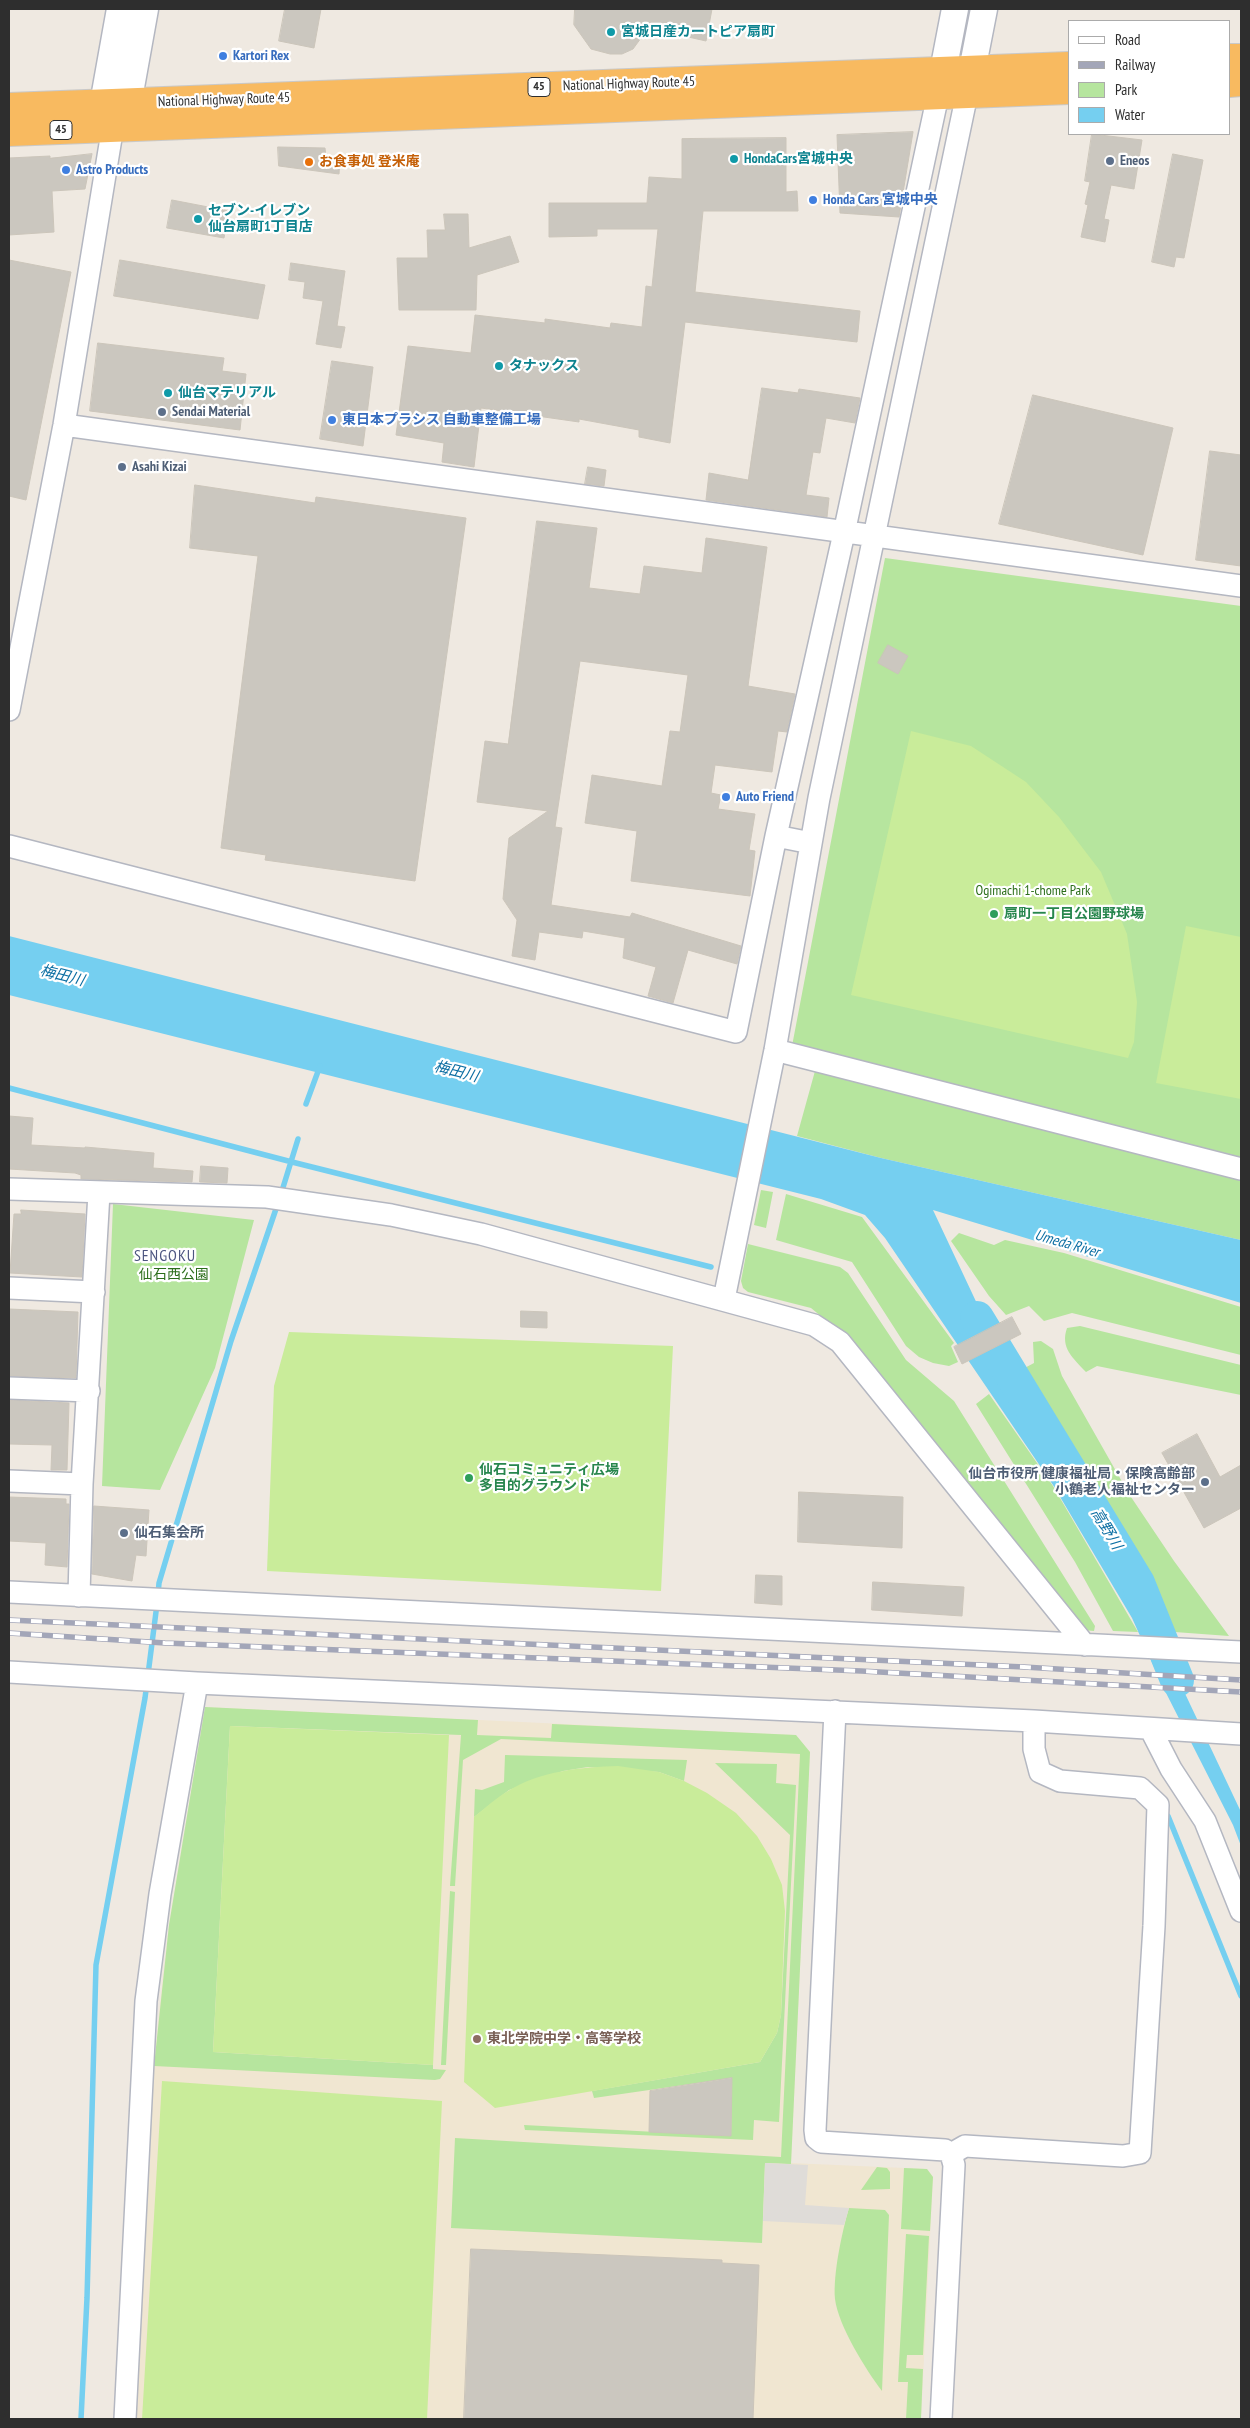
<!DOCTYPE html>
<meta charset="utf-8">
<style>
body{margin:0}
#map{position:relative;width:1250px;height:2428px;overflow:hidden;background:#efe9e1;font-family:"PT Sans Narrow",sans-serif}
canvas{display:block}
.frame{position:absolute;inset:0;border:10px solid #2e2e2e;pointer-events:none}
.legend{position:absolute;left:1068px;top:20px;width:162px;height:115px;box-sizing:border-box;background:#fff;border:1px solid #ababab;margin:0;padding:6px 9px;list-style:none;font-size:15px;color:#2e2e2e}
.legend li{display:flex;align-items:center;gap:10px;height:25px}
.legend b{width:25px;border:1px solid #ababab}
</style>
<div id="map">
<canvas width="1250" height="2428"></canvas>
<div class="frame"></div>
<ul class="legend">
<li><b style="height:6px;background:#fff"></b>Road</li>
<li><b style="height:6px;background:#a3a6b8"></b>Railway</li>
<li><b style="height:14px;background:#b6e59e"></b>Park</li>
<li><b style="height:14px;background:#75cff0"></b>Water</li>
</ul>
</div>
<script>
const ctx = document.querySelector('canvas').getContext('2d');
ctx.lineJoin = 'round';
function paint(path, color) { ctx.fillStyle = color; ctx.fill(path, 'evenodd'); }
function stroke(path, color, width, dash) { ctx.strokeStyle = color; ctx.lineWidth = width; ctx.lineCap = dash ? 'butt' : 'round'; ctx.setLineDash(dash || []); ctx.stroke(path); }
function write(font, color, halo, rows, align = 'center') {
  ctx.font = font + ' "PT Sans Narrow","Noto Sans JP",sans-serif'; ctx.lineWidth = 4.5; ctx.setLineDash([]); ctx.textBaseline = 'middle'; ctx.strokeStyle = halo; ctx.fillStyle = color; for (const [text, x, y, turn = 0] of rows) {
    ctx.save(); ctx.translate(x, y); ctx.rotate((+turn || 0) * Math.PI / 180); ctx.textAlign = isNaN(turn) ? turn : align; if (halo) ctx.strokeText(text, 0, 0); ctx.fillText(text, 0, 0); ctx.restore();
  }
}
paint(new Path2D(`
 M205,1707l591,28 14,17 -19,411 136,6 6,8 -12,242h-788l18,-316 8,-90 10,-88z`), '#f0e6d1');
paint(new Path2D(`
 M885,558l356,48v551l-449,-111z
 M815,1071l426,109v60l-360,-82 -84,-22z
 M761,1190l12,2 -7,36 -12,-3z
 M786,1194l76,23 92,126 -3,3 7,16 -9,4 -16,-3 -14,-6 -13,-11 -54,-84 -76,-22z
 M113,1204l141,16 -39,148 -55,122 -58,-4z
 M959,1233l35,12 11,-5 59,13 177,54v48l-169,-42 -28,8 -15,-15 -23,9 -17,-19 -38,-55z
 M748,1244l92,23 8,6 58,87 48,41 141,225 -1,5 -12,-1 -227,-286 -44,-36 -63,-16 -5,-4 -2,-7z
 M1080,1326l161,39v30l-144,-29 -11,6c-13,-14 -26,-24 -19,-44z
 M1041,1341l12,8 9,27 67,118 45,67 55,75 -68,-5 -19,-47 -125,-212 17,-9 -1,-21z
 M989,1394l64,92 85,146 -25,-1 -38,-69 -99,-158z
 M205,1707l273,13 -1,15 74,3 1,-14 244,11 14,17 -19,412 -26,-1 -3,80 -311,-15 4,-90 326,19 19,-403 -299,-15 -38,21 -8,126h-5l11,-151 -231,-9 -17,326 220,13v4l13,1 -6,9 -5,1 -281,-14 15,-141z
 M505,1755l182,5 -3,21 -25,-9 -71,-5 -25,4 -54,19 -35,27 1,-28 7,1 22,-8z
 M715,1763l62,1 -1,19 20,2 -17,337 -25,-2 -1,20 -228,-10 -1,-5 207,11 1,-58 -138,20 -2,-7 168,-29 17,-29 4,-18 9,-180z
 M450,1891l5,1 -9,173h-5z
 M877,2167l10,1 3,4v17l-29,1z
 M904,2168l23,1 6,8 -3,54 -29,-2z
 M849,2208l36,2 4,5 -7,176c-16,-21 -44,-66 -47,-92 -2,-25 7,-67 14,-91z
 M906,2234l23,2 -6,119h-16l-1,13 17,1 -2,50h-15l2,-37h-10z`), '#b6e59e');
paint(new Path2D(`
 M911,731l60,15 55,36 33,35 42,55 26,62 10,68 -3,40 -6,16 -277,-63z
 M1186,926l55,11v162l-85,-16z
 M289,1332l384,14 -12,245 -394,-20 7,-185z
 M230,1726l219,9 -16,330 -220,-13z
 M618,1766l41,6 25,9 23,12 29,20 21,23 14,23 11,26 3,26 -4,104 -4,18 -17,29 -265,46 -31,-26 10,-265c11,-9 22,-19 34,-26 32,-20 74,-24 110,-25z
 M162,2081l280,20 -15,318h-285z`), '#c9ec9a');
paint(new Path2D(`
 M765,2163l43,2 -3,40 44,3 -5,17 -81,-4z`), '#dfdcd8');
paint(new Path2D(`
 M9,936l872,222 360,82v63l-308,-93 94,200 102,165 112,237v34l-8,-21 -69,-136 -32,-71 -79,-133 -168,-247 -20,-23 -44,-16 -812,-204z`), '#75cff0');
stroke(new Path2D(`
 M9,1088l283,74 419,105
 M306,1104l14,-38
 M281,1194l17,-55
 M158,1595l1,-12 72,-242 47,-138
 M1168,1816l73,180
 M81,2419l6,-121 9,-333 49,-267 12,-94`), '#75cff0', 5.5);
stroke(new Path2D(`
 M977,1318l161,265 39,97`), '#75cff0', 34);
const building = new Path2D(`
 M285,9h36l-7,39 -35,-7z
 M575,9h137l-6,32 -62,-14 -3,11 -8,11 -11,5h-12l-19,-5 -17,-24z
 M913,132l-14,85 -59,-4 -3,-78z
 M1092,134l50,6 -8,49 -23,-4 -7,34 5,1 -4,22 -24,-5 7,-32 -3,-1 5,-22 -5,-1z
 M786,138v54l11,-1 1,20h-95l-8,81 165,19 -3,31 -172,-20 -15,121 -31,-6v-7l-60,-11v3l-98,-14 -7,59 -32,-5 2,-19 -48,-8 12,-89 63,7 4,-38 70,8v-4l65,9 1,-5 31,4 4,-41 6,1 6,-58h-61v7l-48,1v-34h98l2,-26 33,2v-40z
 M278,147l47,1 1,9 14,1 -1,16 -60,-8z
 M92,154l-7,35 -33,2 2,41 -45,3v-77l41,-2v2z
 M1173,154l30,6 -19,98 -8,-1 -2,10 -22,-5z
 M172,200l57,11 -5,27 -57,-10z
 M444,214h24l1,34 41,-12 9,26 -42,13 -1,35h-77l-2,-52h31l-1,-28h18z
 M9,260l62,12 -45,228 -17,-4z
 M120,260l145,25 -7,34 -144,-23z
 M291,263l54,8 -8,55 8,1 -4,21 -25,-4 7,-43 -20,-3 2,-16 -16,-2z
 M98,343l126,15 -2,13 24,3 -6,56 -150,-19z
 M332,361l41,6 -10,79 -43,-7z
 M762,388l36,5 1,-4 61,9 -5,25 -29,-5 -6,35 -7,-1 -7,43 23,3 -2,19 -121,-17 3,-27 39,7z
 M1033,395l140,33 -30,127 -144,-31z
 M1210,451l31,4v111l-45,-6z
 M588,467l18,3 -2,16 -19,-2z
 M195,485l120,18 1,-6 150,21 -51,363 -150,-21 1,-5 -45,-7 37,-292 -68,-8z
 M537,521l60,7 -8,60 51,6 4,-28 58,7 4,-35 61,9 -19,139 47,8 -8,38 -9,-1 -6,41 -57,-7 -4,28 10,2 -3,14 37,5 -6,36 6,1 -5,45 -119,-15 6,-50 -52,-8 7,-48 70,11 8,-55 10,1 8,-57 -108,-14 -25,166 7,1 -11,77 79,12 2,-4 109,33 -4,18 -49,-14 -15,53 -25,-7 8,-29 -33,-9 2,-20 -42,-7 -1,7 -43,-6 -4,28 -23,-4 5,-36 -14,-21 6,-61 39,-27 -71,-9 8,-61 23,3z
 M888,645l20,11 -10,18 -20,-11z
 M9,1116l24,2 -2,27 54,3v-1l69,6 -1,15 40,3 -1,11 -111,-3v-4l-6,-2 -66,-4z
 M201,1166l27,2 -1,15 -27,-1z
 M21,1210l64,4 -3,63 -72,-4 4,-59h7z
 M9,1309l69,3 -2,66 -67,-2z
 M521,1311l26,1v16l-26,-1z
 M1012,1317l9,17 -59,30 -8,-17z
 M9,1400l60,3 -2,67h-16l1,-25 -43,-1z
 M1197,1434l23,43 21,-12v43l-37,20 -42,-75z
 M799,1492l104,5 -1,51 -104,-6z
 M9,1497l57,2v5h3l-2,63 -22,-2 1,-22 -37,-2z
 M94,1506l55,4 -3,46 -10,-1 -4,26 -40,-7z
 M756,1575l26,1v29l-27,-2z
 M873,1582l91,5 -2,29 -90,-6z
 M732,2078l-1,58 -82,-4 1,-41z
 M471,2249l251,11v3l37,2 -6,154h-289z`);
paint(building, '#cbc7bf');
stroke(building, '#cbc5ba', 1);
const minor = new Path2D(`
 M64,425l1177,161
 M9,710l55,-285 49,-299
 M776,836l35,7
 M9,846l727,186 40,-196 68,-303 94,-438
 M775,1050l466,119
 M9,1189l258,8 124,18 90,19 333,91 26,17 245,303
 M9,1288l85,4
 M724,1299l51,-249 44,-252 148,-704
 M9,1388l80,3
 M9,1481l73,3
 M9,1592l1232,60
 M79,1596l3,-112 17,-291
 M9,1672l188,11 837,38 207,13
 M835,1711l-20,419 1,8 5,4 124,8 6,4 3,11 -13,254
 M1151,1730l20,39 34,52 36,90
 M951,2154l14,-8 158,10 17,-3 14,-227 4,-121 -18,-17 -80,-7 -20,-9 -6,-23v-28
 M125,2419l21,-418 14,-107 37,-211`);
const tertiary = new Path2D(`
 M968,91l16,-82
 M939,92l16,-83
 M117,121l11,-17 17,-95
 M112,123l-9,-19 17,-95`);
const trunk = new Path2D(`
 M1229,58h12
 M1229,83l12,-1
 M9,107l1060,-41
 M9,132l1060,-42`);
stroke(minor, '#b4b7c1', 24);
stroke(tertiary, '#b4b7c1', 29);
stroke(trunk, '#c9c9c9', 30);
stroke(minor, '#fff', 21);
stroke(tertiary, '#fff', 26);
stroke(trunk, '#f8ba60', 28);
const rail = new Path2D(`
 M9,1620l1015,47 217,13
 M9,1633l156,10 696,28 380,21`);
stroke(rail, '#a3a6b8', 5.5);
stroke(rail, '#fff', 4, [11]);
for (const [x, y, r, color] of [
 [611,32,5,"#0f9aa8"],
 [223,56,5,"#3f7fe0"],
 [734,159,5,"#0f9aa8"],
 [1110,161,5,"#5c6f8a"],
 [309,162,5,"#e8710a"],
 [66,170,5,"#3f7fe0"],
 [813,200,5,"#3f7fe0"],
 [198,219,5,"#0f9aa8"],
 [499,366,5,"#0f9aa8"],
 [168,393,5,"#0f9aa8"],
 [162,412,5,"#5c6f8a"],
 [332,420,5,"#3f7fe0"],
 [122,467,5,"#5c6f8a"],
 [726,797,5,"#3f7fe0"],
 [994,914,5,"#2e9e5b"],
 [469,1478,5,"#2e9e5b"],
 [1205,1482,5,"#5c6f8a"],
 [124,1533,5,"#5c6f8a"],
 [477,2039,5,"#8d6e63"]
]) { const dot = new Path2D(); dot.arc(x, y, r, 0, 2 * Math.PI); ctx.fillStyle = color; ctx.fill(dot); stroke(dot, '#fff', 2); }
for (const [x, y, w] of [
 [539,87,22],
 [61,130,22]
]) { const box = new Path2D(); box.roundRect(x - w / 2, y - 9.5, w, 19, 4); ctx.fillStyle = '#fff'; ctx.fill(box); stroke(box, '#2e2e2e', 1); }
write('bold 12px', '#2e2e2e', null, [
 ["45",539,87],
 ["45",61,130]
]);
write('bold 14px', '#0d838f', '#fff', [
 ["宮城日産カートピア扇町",621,32],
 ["HondaCars宮城中央",744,159],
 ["セブン-イレブン",208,211],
 ["仙台扇町1丁目店",208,227],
 ["タナックス",509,366],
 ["仙台マテリアル",178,393]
], 'left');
write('bold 14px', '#366cbe', '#fff', [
 ["Kartori Rex",233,56],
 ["Astro Products",76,170],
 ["Honda Cars 宮城中央",823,200],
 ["東日本プラシス 自動車整備工場",342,420],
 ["Auto Friend",736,797]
], 'left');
write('14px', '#2e2e2e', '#fff', [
 ["National Highway Route 45",629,84,-2],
 ["National Highway Route 45",224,100,-2]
]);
write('bold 14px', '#4e5e75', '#fff', [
 ["Eneos",1120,161],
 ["Sendai Material",172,412],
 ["Asahi Kizai",132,467],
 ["仙台市役所 健康福祉局・保険高齢部",1195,1474,"right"],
 ["小鶴老人福祉センター",1195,1490,"right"],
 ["仙石集会所",134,1533]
], 'left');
write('bold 14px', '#c56008', '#fff', [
 ["お食事処 登米庵",319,162]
], 'left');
write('14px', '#2c6e1b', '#fff', [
 ["Ogimachi 1-chome Park",1033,891],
 ["仙石西公園",174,1275]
]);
write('bold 14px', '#27864d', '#fff', [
 ["扇町一丁目公園野球場",1004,914],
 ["仙石コミュニティ広場",479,1470],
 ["多目的グラウンド",479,1486]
], 'left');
write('bold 14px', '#785e54', '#fff', [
 ["東北学院中学・高等学校",487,2039]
], 'left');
write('italic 15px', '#0d6fa3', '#fff', [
 ["梅田川",62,976,14],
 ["梅田川",456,1072,14],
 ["Umeda River",1067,1244,16],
 ["高野川",1106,1529,59]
]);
ctx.letterSpacing = '1px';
write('16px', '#4d5680', '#fff', [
 ["SENGOKU",165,1256]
]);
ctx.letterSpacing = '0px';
</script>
